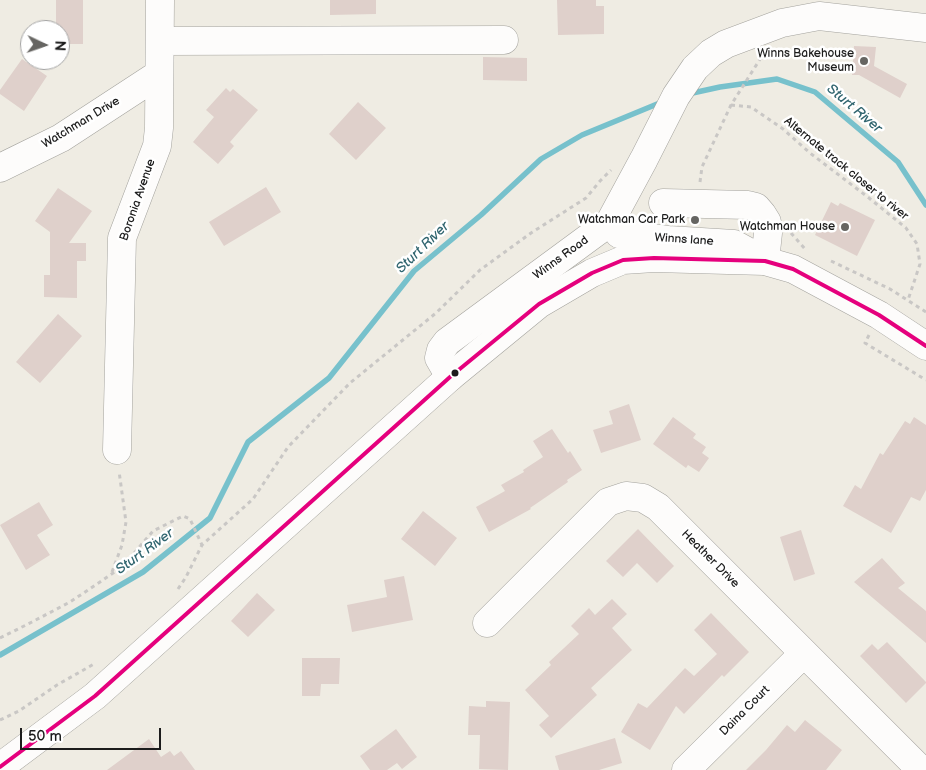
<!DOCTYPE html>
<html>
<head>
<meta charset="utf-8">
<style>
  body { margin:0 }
  #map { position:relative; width:926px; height:770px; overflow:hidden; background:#efece3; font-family:"Balsamiq Sans",sans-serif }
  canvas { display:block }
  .north { position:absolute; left:20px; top:20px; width:50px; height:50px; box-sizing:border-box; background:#fff; border:1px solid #a4a4a4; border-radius:50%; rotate:93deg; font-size:14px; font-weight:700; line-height:20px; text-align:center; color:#1c1c1c }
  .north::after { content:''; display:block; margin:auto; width:18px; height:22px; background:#666562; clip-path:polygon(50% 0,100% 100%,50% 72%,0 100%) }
  .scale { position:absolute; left:20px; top:728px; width:141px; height:22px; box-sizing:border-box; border:2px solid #1c1c1c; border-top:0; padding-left:6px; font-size:15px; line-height:18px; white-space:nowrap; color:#1c1c1c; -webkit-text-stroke:4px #fff; paint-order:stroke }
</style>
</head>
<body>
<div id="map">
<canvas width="926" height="770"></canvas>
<div class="north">N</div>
<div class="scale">50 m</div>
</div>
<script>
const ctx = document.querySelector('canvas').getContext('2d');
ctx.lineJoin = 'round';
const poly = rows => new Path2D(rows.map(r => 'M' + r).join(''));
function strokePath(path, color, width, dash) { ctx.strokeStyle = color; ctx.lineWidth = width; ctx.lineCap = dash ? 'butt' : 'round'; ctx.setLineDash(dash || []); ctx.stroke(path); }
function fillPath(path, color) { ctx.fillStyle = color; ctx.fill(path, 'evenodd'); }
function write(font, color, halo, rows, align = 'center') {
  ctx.font = font + ' "Balsamiq Sans",sans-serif'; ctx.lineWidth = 5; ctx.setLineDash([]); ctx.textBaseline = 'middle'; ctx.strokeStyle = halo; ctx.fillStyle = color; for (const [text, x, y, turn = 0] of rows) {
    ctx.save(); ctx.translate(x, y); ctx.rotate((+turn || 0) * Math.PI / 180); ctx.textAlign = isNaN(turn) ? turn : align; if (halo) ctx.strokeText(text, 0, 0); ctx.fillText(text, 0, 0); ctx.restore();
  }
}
strokePath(poly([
  [688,94,720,87,777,79,815,92,898,162,926,205],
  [0,655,143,572,210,518,248,442,329,378,414,271,481,215,541,159,582,135,662,102]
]), '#77c1cc', 5.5);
fillPath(poly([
  [56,0,83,0,83,44,60,44,60,30,56,30],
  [330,0,376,0,376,14,330,15],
  [557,0,596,0,596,6,604,6,604,34,558,35],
  [854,46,876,47,874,66,907,84,900,98,859,75,852,75],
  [483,57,527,58,527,81,483,80],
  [22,59,47,76,24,111,0,94,0,90],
  [226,88,230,92,233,89,258,110,230,142,234,146,218,164,193,142,214,117,206,110],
  [358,102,386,128,356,160,329,134],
  [266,187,281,212,224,246,209,222],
  [58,188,92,211,69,243,86,243,86,261,77,261,77,298,44,297,44,275,50,275,50,232,35,221],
  [831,202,838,206,840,203,875,220,857,256,815,235],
  [58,314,82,336,40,383,16,362],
  [629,404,641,440,601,453,593,430,613,424,609,411],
  [673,417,696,434,693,438,706,447,702,453,709,458,699,472,688,465,686,468,653,444],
  [914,417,926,425,926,490,920,501,911,497,891,533,843,506,855,485,861,489,880,453,883,455,905,421,910,424],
  [552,429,568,453,570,451,582,470,567,480,568,482,530,508,531,509,489,532,476,507,505,491,501,485,524,472,523,470,543,457,533,441],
  [39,502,53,525,37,535,50,555,26,570,0,525],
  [423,511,457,538,435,566,401,539],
  [638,529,674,566,657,583,637,563,623,577,606,561],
  [801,530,815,574,794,581,780,537],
  [882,558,905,583,898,588,926,611,926,643,854,582],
  [404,576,413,620,352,632,347,605,387,597,384,580],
  [257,593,275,610,248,637,231,621],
  [612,599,627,614,612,628,632,650,591,688,597,695,551,738,539,725,549,716,525,690,551,665,549,662,579,634,571,626,589,608,595,615],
  [711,613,749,652,724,677,722,675,684,714,676,706,650,750,621,732,638,703,647,708,685,668,694,676,717,654,694,630],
  [887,642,926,682,926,683,906,703,860,656,872,644,878,650],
  [302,658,340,658,339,684,321,684,320,696,302,696],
  [486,701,510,702,508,770,479,769,480,735,468,735,469,706,486,707],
  [805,720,842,750,826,770,746,770,766,750,787,725,795,732],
  [396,729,417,757,402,769,397,763,387,770,370,770,360,756],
  [615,738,622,763,599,770,559,770,555,756],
  [149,739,161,757,170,751,174,756,181,751,195,770,107,770]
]), '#dfd0cb');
const minor = poly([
  [160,41,504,40],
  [0,168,61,138,159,74],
  [615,213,619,234,668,240,734,244,765,261,768,233,767,222,762,214,756,207,748,205,663,203],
  [450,377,439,358,441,350,447,342,610,222,644,159,676,96,695,68,711,53,726,44,782,23,819,16,926,28],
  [117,450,122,238,157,146,159,128,160,0],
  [487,623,608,502,626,496,643,498,658,507,921,770],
  [686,770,804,653]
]);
const major = poly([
  [0,767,95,696,450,377,539,304,592,273,623,260,654,258,765,261,793,269,879,315,926,346]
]);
strokePath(minor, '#a3a29d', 29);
strokePath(major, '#a3a29d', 29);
strokePath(poly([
  [731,105,751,107,783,129,810,153,869,198,906,228,917,244,920,264,908,300],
  [700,182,702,167,731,105,762,56],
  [791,233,805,249],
  [831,261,890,289,926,312],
  [869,335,865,343,926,380],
  [112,572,122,545,126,522,119,471],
  [178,589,186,577,202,545,253,499,288,447,350,383,436,313,480,270,531,233,586,198,600,181,611,170],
  [0,638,32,622,70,602,100,582,123,566,153,531,183,516,190,519,202,545],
  [0,720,19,711,57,685,94,664]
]), '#c9c7c5', 3, [4, 4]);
strokePath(minor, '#fdfcfb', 28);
strokePath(major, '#fdfcfb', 28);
strokePath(poly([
  [0,767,95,696,450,377,539,304,592,273,623,260,654,258,765,261,793,269,879,315,926,346]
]), '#e5007d', 4);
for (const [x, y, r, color] of [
  [864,61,5,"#666562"],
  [695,220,5,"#666562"],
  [845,227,5,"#666562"],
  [455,373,4.5,"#1c1c1c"]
]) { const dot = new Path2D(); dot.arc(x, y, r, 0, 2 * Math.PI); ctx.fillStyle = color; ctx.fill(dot); strokePath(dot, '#fff', 2); }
write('12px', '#1c1c1c', '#fff', [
  ["Winns Bakehouse",854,54],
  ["Museum",854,68],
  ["Watchman Car Park",685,220],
  ["Watchman House",835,227]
], 'right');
write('12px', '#1c1c1c', '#fff', [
  ["Watchman Drive",81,123,-31],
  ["Alternate track closer to river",846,169,39],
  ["Boronia Avenue",138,200,-71],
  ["Winns lane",684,240,4],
  ["Winns Road",561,258,-36],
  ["Heather Drive",710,559,45],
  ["Daina Court",745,711,-45]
]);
write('italic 14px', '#30656f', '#fff', [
  ["Sturt River",854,109,40],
  ["Sturt River",423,248,-44],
  ["Sturt River",145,552,-36]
]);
</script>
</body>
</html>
